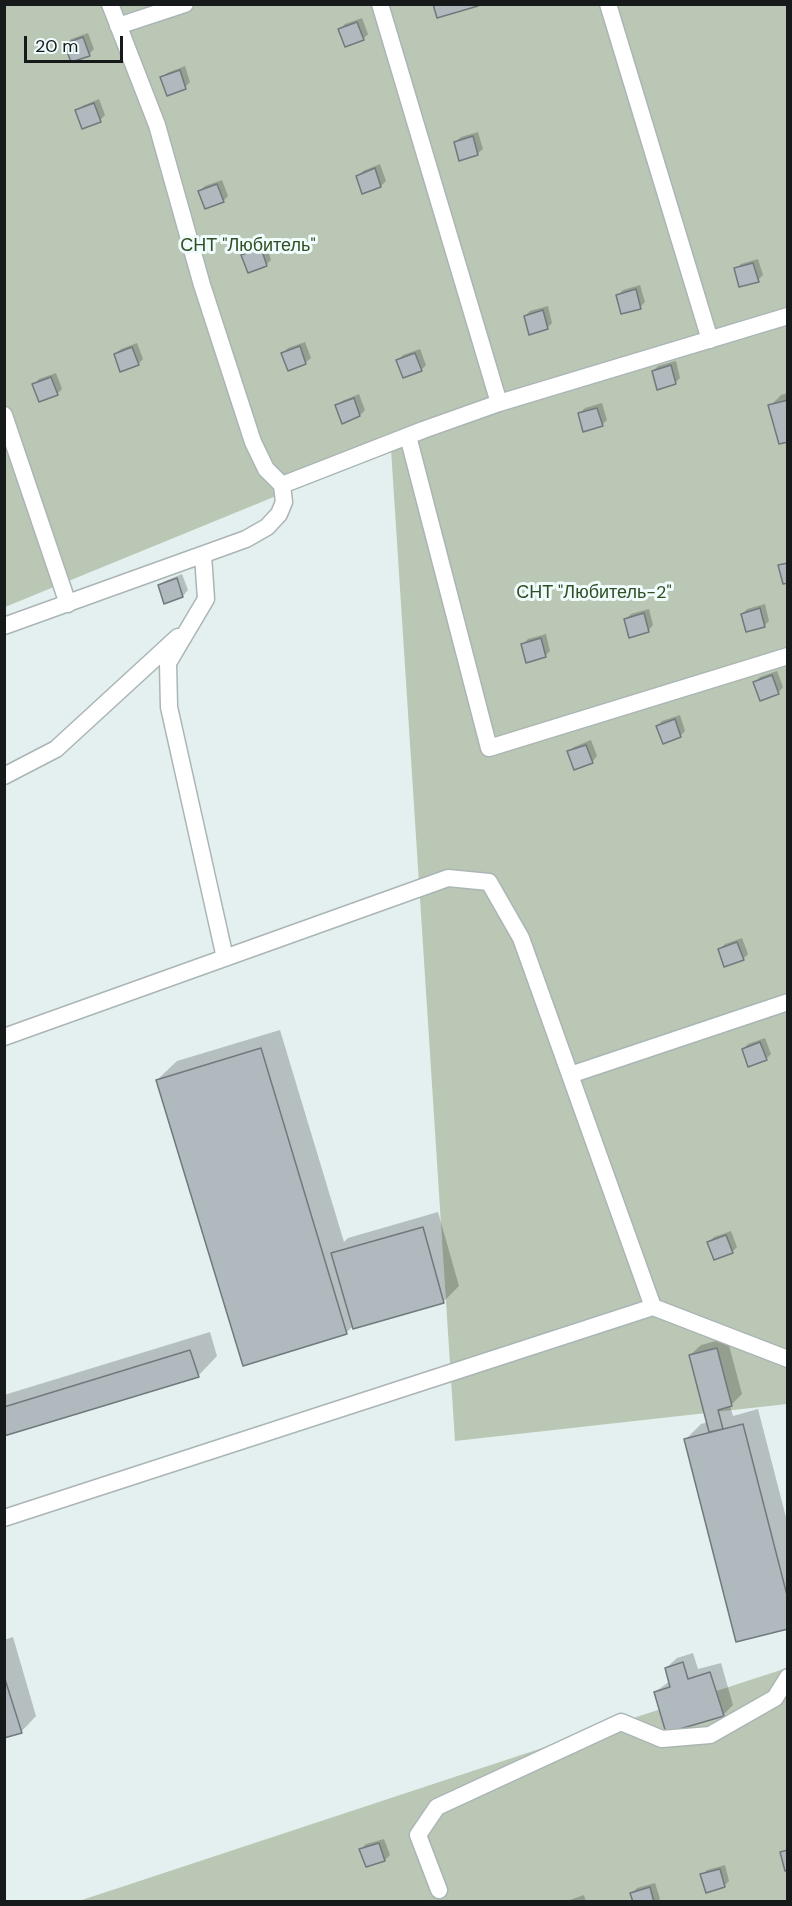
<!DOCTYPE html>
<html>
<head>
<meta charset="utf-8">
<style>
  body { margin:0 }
  #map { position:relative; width:792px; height:1906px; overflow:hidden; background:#e4efef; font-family:"DM Sans",sans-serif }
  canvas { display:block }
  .frame { position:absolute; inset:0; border:6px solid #161a1a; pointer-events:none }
  .scale { position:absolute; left:24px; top:36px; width:99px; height:27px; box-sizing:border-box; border:3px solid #161a1a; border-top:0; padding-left:8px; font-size:18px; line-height:21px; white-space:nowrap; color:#161a1a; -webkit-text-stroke:4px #f1fcfc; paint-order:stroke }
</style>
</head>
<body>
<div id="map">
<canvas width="792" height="1906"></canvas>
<div class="frame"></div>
<div class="scale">20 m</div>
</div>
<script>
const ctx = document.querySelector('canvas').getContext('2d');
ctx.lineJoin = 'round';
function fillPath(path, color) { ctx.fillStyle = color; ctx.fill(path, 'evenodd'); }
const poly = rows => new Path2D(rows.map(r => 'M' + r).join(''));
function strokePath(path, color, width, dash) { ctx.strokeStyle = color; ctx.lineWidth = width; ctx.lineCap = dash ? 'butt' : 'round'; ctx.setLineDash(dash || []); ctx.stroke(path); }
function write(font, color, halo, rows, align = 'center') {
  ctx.font = font + ' "DM Sans",sans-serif'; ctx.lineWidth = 6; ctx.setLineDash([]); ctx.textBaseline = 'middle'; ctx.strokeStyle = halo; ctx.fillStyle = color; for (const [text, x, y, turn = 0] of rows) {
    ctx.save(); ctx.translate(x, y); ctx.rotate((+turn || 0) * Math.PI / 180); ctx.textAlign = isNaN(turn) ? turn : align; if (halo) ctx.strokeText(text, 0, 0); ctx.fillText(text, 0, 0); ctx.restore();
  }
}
fillPath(poly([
  [5,5,787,5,787,1404,455,1441,391,449,5,607],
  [787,1668,787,1901,76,1902,621,1722]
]), '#b9c7b4');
fillPath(poly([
  [362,18,368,34,363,39,340,29,345,24],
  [88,33,94,49,89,54,66,44,71,39],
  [185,66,190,82,185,87,162,78,167,73],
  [99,99,105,115,100,120,77,111,82,106],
  [478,132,483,149,477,154,455,142,461,137],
  [380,164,386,181,381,186,363,192,358,176,363,171],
  [222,180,228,196,223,201,200,191,205,186],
  [266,244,271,260,266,265,243,255,248,250],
  [758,259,763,275,758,280,736,269,741,264],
  [640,285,645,302,640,307,618,295,623,290],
  [548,306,552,323,547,328,525,316,530,311],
  [305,342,311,358,305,363,283,353,288,348],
  [137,343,143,359,138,364,115,354,121,349],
  [420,349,426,365,421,370,398,360,403,355],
  [676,361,680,378,675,383,653,371,658,366],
  [56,373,62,389,57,394,34,384,39,379],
  [788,393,788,440,770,406,781,395],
  [359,394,365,410,360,415,337,406,342,401],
  [602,403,607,420,602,425,580,413,585,408],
  [182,574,188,590,183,596,165,602,160,586,165,581],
  [765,604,769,621,764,626,742,614,747,609],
  [649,609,653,625,648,631,626,619,631,614],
  [546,634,550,651,545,656,523,644,528,639],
  [777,671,783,687,778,693,755,682,760,677],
  [680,715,685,731,680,736,657,726,662,721],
  [591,740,597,756,592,762,569,752,574,747],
  [742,938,748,954,743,959,720,949,725,944],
  [280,1030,344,1242,348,1238,438,1212,459,1286,443,1302,353,1326,346,1333,157,1080,177,1061],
  [765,1038,771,1054,766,1059,743,1049,748,1044],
  [731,1231,737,1247,732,1252,709,1242,714,1237],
  [210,1332,217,1356,198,1376,4,1435,4,1395],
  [727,1338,742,1394,730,1406,733,1416,758,1409,788,1525,788,1628,686,1439,701,1424,708,1422,690,1355,701,1345],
  [13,1637,36,1716,21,1732,4,1737,4,1640],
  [693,1653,698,1669,721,1663,733,1705,723,1715,655,1692,670,1681,666,1668,677,1658],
  [384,1839,390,1855,385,1860,361,1849,366,1844],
  [725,1865,729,1881,724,1886,702,1875,707,1870],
  [655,1883,660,1899,657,1902,635,1902,632,1893,637,1888],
  [584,1895,586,1902,566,1902,567,1901]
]), '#0003');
const building = poly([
  [433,4,478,4,478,6,437,18,433,4],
  [357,22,364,40,345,47,338,29,357,22],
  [83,37,90,56,71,62,64,44,83,37],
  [180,70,186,89,167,96,160,77,180,70],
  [94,103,101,122,82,129,75,110,94,103],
  [473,136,478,155,459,161,454,142,473,136],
  [375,168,381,187,362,194,356,176,375,168],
  [217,184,224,202,205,209,198,191,217,184],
  [261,248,267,266,248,273,241,255,261,248],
  [753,263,759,282,739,287,734,268,753,263],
  [636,289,641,309,621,314,616,295,636,289],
  [543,310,548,329,529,335,524,316,543,310],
  [300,346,306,364,288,371,281,353,300,346],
  [132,347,139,365,120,372,114,354,132,347],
  [415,353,422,371,403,378,396,360,415,353],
  [671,365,676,384,657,390,652,371,671,365],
  [51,377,58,395,39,402,32,384,51,377],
  [354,398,360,416,342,424,335,405,354,398],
  [788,400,788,442,779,444,768,405,788,400],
  [597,408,603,426,583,432,578,413,597,408],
  [788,563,788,583,783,584,778,565,788,563],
  [177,578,183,597,164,604,158,585,177,578],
  [760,608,765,627,746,632,741,614,760,608],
  [644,613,649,632,629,638,624,619,644,613],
  [541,638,546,657,526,663,521,644,541,638],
  [772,675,779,694,760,701,753,682,772,675],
  [675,719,681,737,663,744,656,726,675,719],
  [586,745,593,763,574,770,567,751,586,745],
  [737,942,744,960,724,967,718,949,737,942],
  [760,1042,767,1060,748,1067,742,1049,760,1042],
  [261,1048,347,1334,243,1366,156,1080,261,1048],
  [423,1227,444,1303,353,1329,331,1253,423,1227],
  [726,1235,733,1253,714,1260,707,1242,726,1235],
  [717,1348,732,1406,718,1410,723,1429,709,1432,689,1355,717,1348],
  [190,1350,199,1377,4,1436,4,1407,190,1350],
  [743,1424,788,1599,788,1629,736,1642,684,1439,743,1424],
  [683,1662,688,1679,710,1672,724,1716,666,1733,654,1692,670,1687,665,1668,683,1662],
  [4,1676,22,1733,4,1738,4,1676],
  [379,1843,385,1861,366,1867,359,1849,379,1843],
  [788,1850,788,1870,785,1871,780,1852,788,1850],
  [720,1869,725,1887,706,1893,700,1874,720,1869],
  [650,1887,654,1902,633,1902,630,1893,650,1887]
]);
fillPath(building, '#b0b9be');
strokePath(building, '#70797d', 1.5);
const service = poly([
  [380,4,499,403],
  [608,4,710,340],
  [118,26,185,4],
  [4,415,68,604],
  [408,436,489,748,788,656],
  [282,485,423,430,499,403,788,316],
  [203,555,206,599,168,663,169,707,225,958],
  [4,626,246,539,267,527,279,514,284,502,282,485,266,469,253,442,202,285,157,125,110,4],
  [4,776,56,749,178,637],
  [4,1037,448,878,489,882,521,938,653,1307],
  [570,1075,788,1002],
  [4,1518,653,1307,788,1359],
  [439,1890,418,1835,437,1807,621,1722,662,1739,710,1735,775,1698,788,1677]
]);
strokePath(service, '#abb5b5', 19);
strokePath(service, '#fff', 16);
write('18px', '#304e23', '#f1fcfc', [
  ["СНТ \"Любитель\"",248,246],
  ["СНТ \"Любитель-2\"",594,593]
]);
</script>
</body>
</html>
